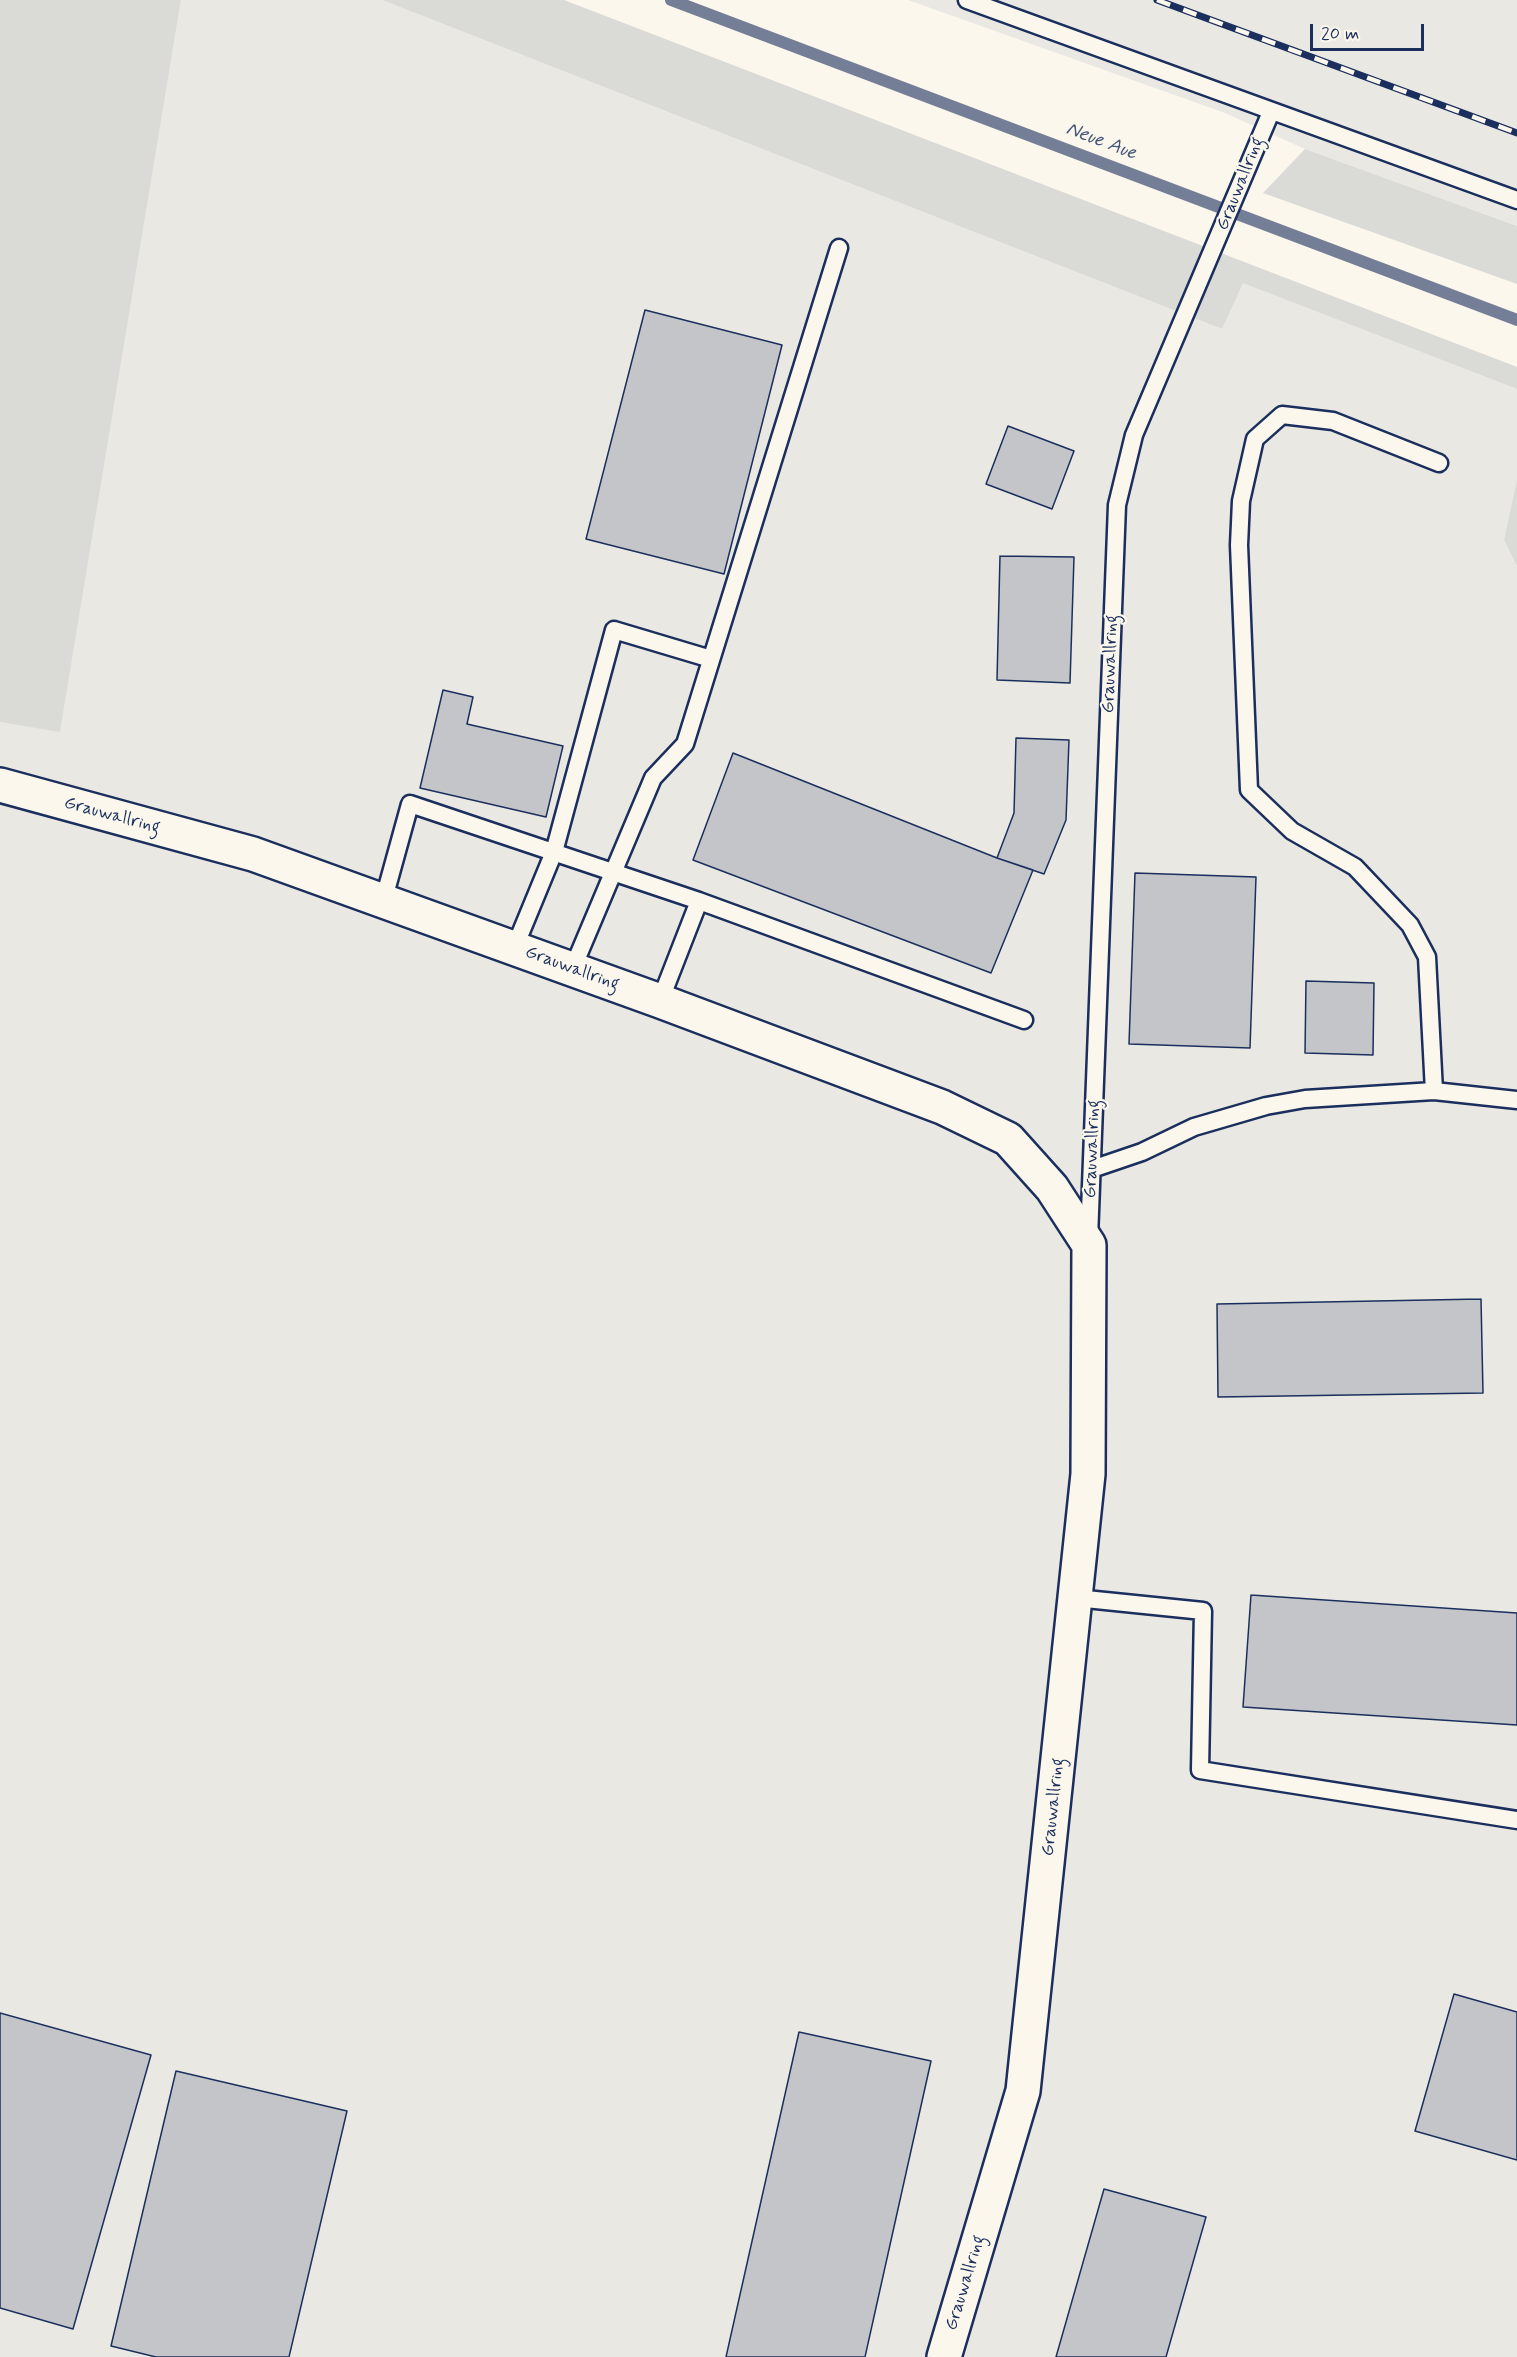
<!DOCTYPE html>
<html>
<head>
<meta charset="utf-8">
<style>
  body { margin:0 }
  #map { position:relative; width:1517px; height:2357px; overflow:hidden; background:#fbf7ec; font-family:Mynerve,sans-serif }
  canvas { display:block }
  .scale { position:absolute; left:1310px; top:24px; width:114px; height:27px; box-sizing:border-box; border:3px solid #1b2f5e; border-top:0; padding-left:8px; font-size:18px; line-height:21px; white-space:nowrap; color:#1b2f5e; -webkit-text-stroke:4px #fbf7ec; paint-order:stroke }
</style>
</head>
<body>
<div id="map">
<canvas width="1517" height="2357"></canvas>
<div class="scale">20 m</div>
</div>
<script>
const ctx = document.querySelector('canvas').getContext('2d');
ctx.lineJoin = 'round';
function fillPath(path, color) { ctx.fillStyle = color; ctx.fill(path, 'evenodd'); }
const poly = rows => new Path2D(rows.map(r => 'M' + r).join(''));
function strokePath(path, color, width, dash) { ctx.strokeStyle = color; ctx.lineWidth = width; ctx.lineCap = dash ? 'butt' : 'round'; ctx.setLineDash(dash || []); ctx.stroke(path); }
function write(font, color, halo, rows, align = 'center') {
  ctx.font = font + ' Mynerve,sans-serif'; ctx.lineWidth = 4.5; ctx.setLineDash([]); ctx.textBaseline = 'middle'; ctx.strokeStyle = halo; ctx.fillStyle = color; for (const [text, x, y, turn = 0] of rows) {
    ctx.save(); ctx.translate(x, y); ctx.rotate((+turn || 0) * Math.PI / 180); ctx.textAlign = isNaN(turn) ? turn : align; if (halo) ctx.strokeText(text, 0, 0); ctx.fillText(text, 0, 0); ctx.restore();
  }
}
fillPath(poly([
  [181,0,382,0,1222,329,1242,282,1517,389,1517,479,1504,540,1517,566,1517,2357,0,2357,0,722,60,731],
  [908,0,1517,0,1517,226,1305,149,1225,113]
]), '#eae8e2');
fillPath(poly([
  [0,0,181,0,60,732,0,722],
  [382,0,564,0,1517,367,1517,389,1243,283,1222,329],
  [1305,149,1517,226,1517,284,1263,193],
  [1517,479,1517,566,1504,540]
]), '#dadad7');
strokePath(poly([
  [671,0,1517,320]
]), '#747e96', 12);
const building = poly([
  [645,310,782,345,724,574,586,539,645,310],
  [1008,426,1074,451,1052,509,986,484,1008,426],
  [1000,556,1074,557,1070,683,997,680,1000,556],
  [443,690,473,697,467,724,563,746,546,817,420,788,443,690],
  [1016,738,1069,740,1066,820,1044,874,997,858,1014,813,1016,738],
  [733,753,997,858,1033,870,991,973,693,860,733,753],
  [1135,873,1256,877,1250,1048,1129,1044,1135,873],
  [1306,981,1374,983,1373,1055,1305,1053,1306,981],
  [1481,1299,1483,1393,1218,1397,1217,1304,1481,1299],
  [1251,1595,1517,1613,1517,1725,1243,1707,1251,1595],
  [1454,1994,1517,2012,1517,2160,1415,2131,1454,1994],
  [0,2013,151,2055,73,2329,0,2308,0,2013],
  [799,2032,931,2061,865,2357,726,2357,799,2032],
  [176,2071,347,2111,289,2357,156,2357,111,2346,176,2071],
  [1104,2189,1206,2217,1166,2357,1056,2357,1104,2189]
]);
fillPath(building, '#c3c5c9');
strokePath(building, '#1b2f5e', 1.5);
const service = poly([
  [967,0,1517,200],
  [383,902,410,804,699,901,1024,1020],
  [514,949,554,852,614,630,711,659],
  [572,970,653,778,685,744,839,248],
  [660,1001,699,901],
  [1434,1091,1427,957,1410,925,1355,867,1292,831,1249,790,1239,545,1241,501,1255,439,1282,415,1333,421,1439,463],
  [1092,1169,1142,1152,1194,1127,1266,1106,1305,1099,1434,1091,1517,1100],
  [1089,1238,1117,505,1134,435,1271,112],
  [1076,1598,1203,1611,1200,1770,1517,1820]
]);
const minor = poly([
  [0,785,253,854,660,1001,942,1107,1008,1139,1052,1188,1089,1245,1088,1474,1023,2091,944,2357]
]);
strokePath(service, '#1b2f5e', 21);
strokePath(minor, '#1b2f5e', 38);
strokePath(service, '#fbf7ec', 16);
strokePath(minor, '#fbf7ec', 33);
const rail = poly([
  [1157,0,1517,133]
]);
strokePath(rail, '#1b2f5e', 7);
strokePath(rail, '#fbf7ec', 4.5, [14]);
write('18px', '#1b2f5e', '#fbf7ec', [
  ["Grauwallring",1241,184,-68],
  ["Grauwallring",1111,664,-88],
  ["Grauwallring",112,816,15],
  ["Grauwallring",572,969,20],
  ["Grauwallring",1093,1149,-88],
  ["Grauwallring",1054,1807,-84],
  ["Grauwallring",966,2283,-73]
]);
write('italic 20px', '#47577a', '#fbf7ec', [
  ["Neue Aue",1101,142,21]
]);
</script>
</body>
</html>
